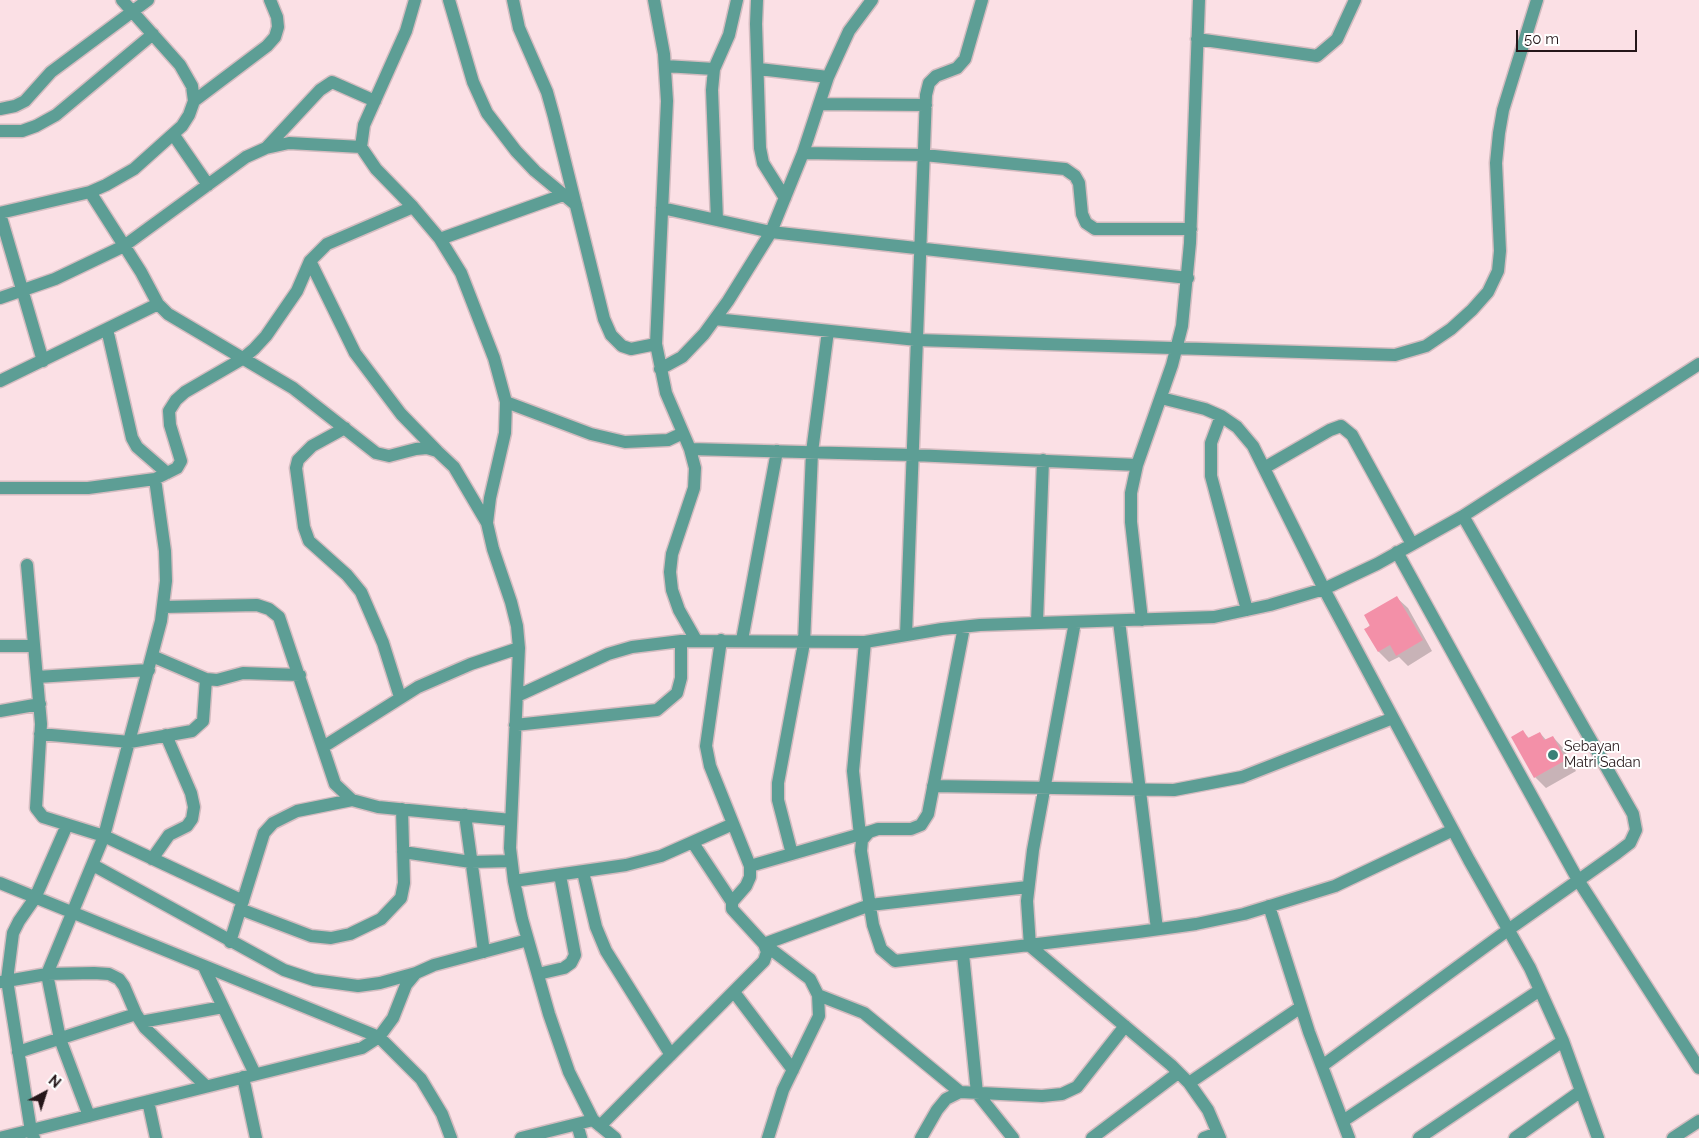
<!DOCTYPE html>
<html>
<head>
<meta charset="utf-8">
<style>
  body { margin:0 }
  #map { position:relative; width:1699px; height:1138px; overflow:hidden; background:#fbe0e5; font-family:Raleway,sans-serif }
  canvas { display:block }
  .north { position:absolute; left:20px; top:1068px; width:50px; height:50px; -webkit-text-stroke:4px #fff; paint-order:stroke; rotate:40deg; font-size:14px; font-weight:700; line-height:20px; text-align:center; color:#251619 }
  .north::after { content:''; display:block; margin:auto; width:18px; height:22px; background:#251619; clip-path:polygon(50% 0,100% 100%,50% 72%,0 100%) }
  .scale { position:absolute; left:1516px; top:30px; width:121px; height:22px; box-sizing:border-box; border:2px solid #251619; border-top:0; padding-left:6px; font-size:15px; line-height:18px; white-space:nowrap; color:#251619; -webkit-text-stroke:4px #fff; paint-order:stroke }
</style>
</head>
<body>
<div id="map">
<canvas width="1699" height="1138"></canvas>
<div class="north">N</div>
<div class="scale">50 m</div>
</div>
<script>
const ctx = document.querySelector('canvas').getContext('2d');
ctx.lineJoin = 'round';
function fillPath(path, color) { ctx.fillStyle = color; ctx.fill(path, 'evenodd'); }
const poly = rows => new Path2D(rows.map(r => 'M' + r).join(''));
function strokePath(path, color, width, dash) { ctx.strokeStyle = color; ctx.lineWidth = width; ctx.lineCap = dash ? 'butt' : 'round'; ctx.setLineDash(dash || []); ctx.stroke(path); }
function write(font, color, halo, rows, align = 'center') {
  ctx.font = font + ' Raleway,sans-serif'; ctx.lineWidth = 4; ctx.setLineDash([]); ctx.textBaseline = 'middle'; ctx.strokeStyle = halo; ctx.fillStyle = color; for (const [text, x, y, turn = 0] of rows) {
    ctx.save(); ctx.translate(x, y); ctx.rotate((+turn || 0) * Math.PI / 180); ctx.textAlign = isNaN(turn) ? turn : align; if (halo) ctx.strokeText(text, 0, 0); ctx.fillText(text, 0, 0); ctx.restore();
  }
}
fillPath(poly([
  [1397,598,1408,608,1432,651,1408,666,1399,657,1389,662,1379,652,1366,629],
  [1523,732,1530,739,1540,733,1547,741,1553,737,1563,748,1576,771,1546,788,1535,777]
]), '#0003');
fillPath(poly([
  [1397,596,1423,640,1396,656,1390,645,1378,652,1364,629,1370,626,1364,615],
  [1523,730,1528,738,1540,732,1544,740,1553,736,1566,760,1534,778,1511,737]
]), '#f390a8');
const minor = poly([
  [415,0,406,31,364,125,361,147,376,169,413,207,440,239,461,273,494,358,506,402,505,433,490,498,487,523,493,549,511,602,517,626,519,648,510,848,514,881,522,919,549,1014,569,1072,593,1120,615,1138],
  [449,0,473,82,487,113,516,151,535,171,576,205],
  [513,0,519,28,547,92,554,117,604,319,611,335,622,346,631,349,656,344],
  [654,0,664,54,667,101,656,344,666,393,690,449,695,468,694,488,672,554,670,572,672,590,679,610,696,640],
  [757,0,756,24,760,148,763,163,785,198],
  [1197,39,1317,56,1337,39,1355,0],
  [665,66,714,69],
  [759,69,828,77],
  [194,101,267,46,275,37,278,27,277,17,270,0],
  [819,104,926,105],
  [0,109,15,106,25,101,51,72,148,0],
  [0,131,22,131,36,126,56,115,153,34],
  [173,134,208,185],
  [266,148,320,90,332,82,375,101],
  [803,153,924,155,1065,169,1075,176,1079,183,1082,214,1086,223,1095,229,1191,229],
  [90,192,141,272,158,304,168,314,293,388,376,453,389,456,416,449,427,448,437,451,454,467,487,523],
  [662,208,771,232,1188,278],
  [0,213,90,192,106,185,134,169,182,126,189,115,194,101,192,86,180,65,122,0],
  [0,214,43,361],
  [717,220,712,90,714,69,729,35,737,0],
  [440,239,563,195],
  [310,261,355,353,401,414,437,451],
  [0,298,55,279,124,246,246,157,266,148,289,143,361,147],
  [715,319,917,340,1395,355,1426,346,1451,329,1472,310,1488,292,1498,271,1500,251,1496,163,1499,133,1503,110,1537,0],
  [107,329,132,438,137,447,167,473],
  [660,369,682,357,704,334,728,301,771,232,803,153,828,77,849,31,872,0],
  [0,381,158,304],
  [1161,398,1205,409,1221,416,1237,427,1253,446,1324,589,1469,860,1530,968,1563,1041,1598,1138],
  [506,402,591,434,625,442,668,440,683,433],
  [1221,416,1211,443,1211,476,1247,610],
  [345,428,312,446,298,460,296,468,304,527,309,541,347,575,361,592,383,643,400,697],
  [690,449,913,455,1137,465],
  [1264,468,1330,430,1341,426,1352,435,1412,544],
  [0,488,88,488,155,479,177,468,181,461,170,425,169,411,176,400,185,392,242,359,254,349,266,336,297,291,310,261,327,244,413,207],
  [1397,552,1578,880,1699,1068],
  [27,565,41,724,36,808,43,817,104,836,243,901],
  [163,607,257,605,269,609,279,617,335,784,352,800,378,807,511,820],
  [1142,620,1131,522,1131,493,1137,465,1172,365,1182,326,1190,243,1199,0],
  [1119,621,1157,929],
  [1037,622,1043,460],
  [1075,622,1033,850,1027,901,1030,946,1171,1065,1189,1083,1208,1110,1220,1138],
  [964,627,928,814,921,825,911,829,878,829,869,832,862,840,861,851,873,925,881,949,895,961,1138,932,1196,924,1244,914,1335,886,1453,830],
  [906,635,926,95,929,83,936,76,957,68,965,59,982,0],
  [742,640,777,451],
  [0,646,33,646],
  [152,656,206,679,217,680,243,673,300,675],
  [37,677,149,670],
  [517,696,608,654,632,647,681,641,865,642,942,629,980,625,1214,617,1270,605,1324,589,1377,564,1463,516,1699,364],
  [0,711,40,704],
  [515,725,657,710,677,693,681,678,681,641],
  [40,734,130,742,192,731,203,721,206,679],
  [323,747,418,687,471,664,519,648],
  [933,786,1174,790,1242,777,1393,718],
  [465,815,484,952],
  [860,835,853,771,865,642],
  [693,843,732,902],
  [403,852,471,862,511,861],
  [792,854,778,800,778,783,804,643,812,452,828,331],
  [152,859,169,835,187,826,192,819,194,807,191,793,166,735],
  [93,865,284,970,314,980,358,986,380,983,416,973],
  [750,866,868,832],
  [583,872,596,927,606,951,671,1055],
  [514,881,626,865,661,856,733,824],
  [0,883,379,1037,421,1079,442,1114,451,1138],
  [1269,906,1309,1032,1349,1138],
  [240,909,311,936,331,938,350,934,381,919,401,898,404,883,402,809],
  [230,942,264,833,273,823,297,811,352,800],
  [764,944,870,905,1028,887],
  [764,944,810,979,818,995,819,1016,783,1090,768,1138],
  [963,954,977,1093,1013,1138],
  [204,967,255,1074],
  [538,974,564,968,571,963,575,955,560,875],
  [1,982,47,974,94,973,109,974,119,979,124,986,136,1014,145,1028,206,1086],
  [734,992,793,1070],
  [818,995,864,1013,960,1092],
  [141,1022,223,1007],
  [18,1052,136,1014],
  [1322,1066,1508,930,1617,853,1630,843,1636,830,1633,814,1463,516],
  [243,1077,256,1138],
  [1189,1083,1301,1007],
  [148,1101,156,1138],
  [89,1116,60,1039,47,974,104,836,161,621,166,581,165,551,155,479],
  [1343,1121,1540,990],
  [577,1124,581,1138],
  [600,1126,764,961,767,952,764,944,732,909,732,902,746,886,750,877,750,866,710,766,706,746,721,640],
  [0,1138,362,1048,379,1037,393,1018,406,985,416,973,434,965,528,940],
  [34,1138,31,1131,7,980,13,933,19,921,35,898,67,825],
  [521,1138,593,1120],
  [921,1138,937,1110,946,1099,960,1092,1042,1096,1062,1094,1077,1087,1125,1026],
  [1092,1138,1178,1073],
  [1204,1138,1218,1133],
  [1419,1138,1563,1041],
  [1515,1138,1581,1091],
  [1673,1138,1699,1121]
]);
strokePath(minor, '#d4bcc0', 15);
strokePath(minor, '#5d9e95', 12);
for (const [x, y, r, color] of [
  [1553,755,6,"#3a8078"]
]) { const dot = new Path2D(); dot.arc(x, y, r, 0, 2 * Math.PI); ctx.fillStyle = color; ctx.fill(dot); strokePath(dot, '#fff', 2); }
write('14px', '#251619', '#fff', [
  ["Sebayan",1564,747],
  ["Matri Sadan",1564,763]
], 'left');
</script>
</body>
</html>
